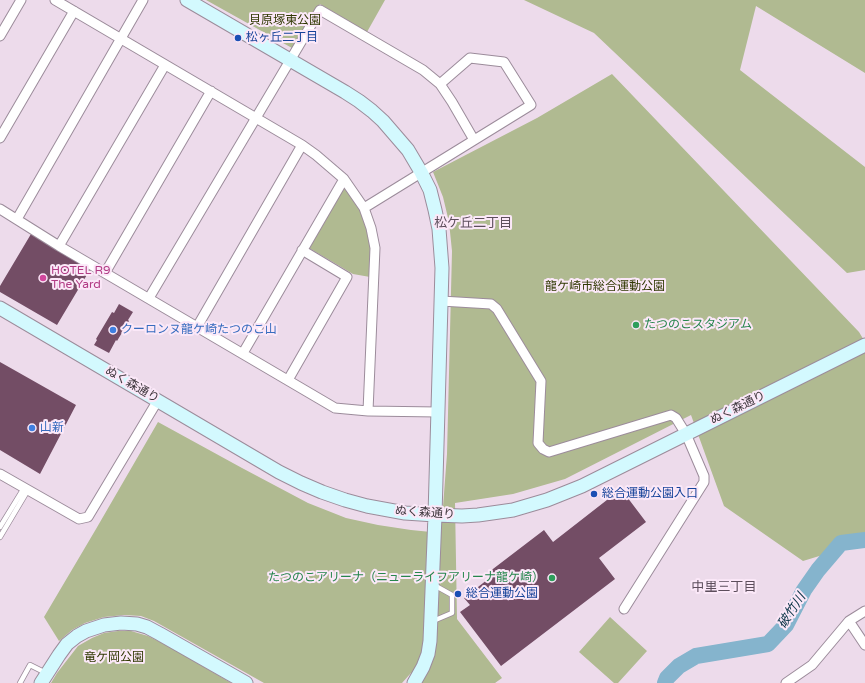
<!DOCTYPE html>
<html>
<head>
<meta charset="utf-8">
<style>
  body { margin:0 }
  canvas { display:block; background:#eddbeb }
</style>
</head>
<body>
<canvas width="865" height="683"></canvas>
<script>
const ctx = document.querySelector('canvas').getContext('2d');
ctx.lineJoin = 'round';
function fillPath(path, color) { ctx.fillStyle = color; ctx.fill(path, 'evenodd'); }
const poly = rows => new Path2D(rows.map(r => 'M' + r).join(''));
function strokePath(path, color, width, dash) { ctx.strokeStyle = color; ctx.lineWidth = width; ctx.lineCap = dash ? 'butt' : 'round'; ctx.setLineDash(dash || []); ctx.stroke(path); }
function write(font, color, halo, rows, align = 'center') {
  ctx.font = font + ' "Varela Round","Noto Sans JP",sans-serif'; ctx.lineWidth = 4; ctx.setLineDash([]); ctx.textBaseline = 'middle'; ctx.strokeStyle = halo; ctx.fillStyle = color; for (const [text, x, y, turn = 0] of rows) {
    ctx.save(); ctx.translate(x, y); ctx.rotate((+turn || 0) * Math.PI / 180); ctx.textAlign = isNaN(turn) ? turn : align; if (halo) ctx.strokeText(text, 0, 0); ctx.fillText(text, 0, 0); ctx.restore();
  }
}
fillPath(poly([
  [206,0,385,0,367,32,320,4,292,48],
  [524,0,865,0,865,73,756,6,740,70,865,167,865,270,847,273,594,33],
  [612,74,859,332,865,342,865,542,803,561,724,506,691,415,565,479,513,494,455,503,457,619,502,678,495,683,422,683,411,673,402,683,264,683,154,621,141,616,124,615,104,617,85,623,72,630,59,641,44,617,96,529,158,422,242,468,308,503,346,518,378,525,411,530,441,533,447,454,452,251,449,222,443,197,433,172,537,118],
  [344,186,359,208,366,227,371,251,370,277,353,274,309,248],
  [610,617,647,651,618,683,614,683,579,652],
  [118,631,131,631,148,636,170,647,231,683,51,683,57,673,78,646,92,638,104,633]
]), '#b0ba91');
strokePath(poly([
  [665,683,667,678,679,666,696,656,768,644,786,625,804,590,818,570,841,543,865,540]
]), '#85b4cd', 16);
fillPath(poly([
  [31,234,91,268,57,325,0,292,0,286],
  [119,304,133,312,128,320,129,321,117,341,116,340,109,353,94,345,97,340,96,339,112,312,114,313],
  [0,362,76,405,40,474,0,450],
  [621,489,646,522,599,558,615,579,501,666,460,612,470,605,464,598,492,576,489,572,544,530,553,542]
]), '#734d65');
const lane = poly([
  [0,527,24,488],
  [0,537,28,490],
  [433,621,452,613,452,595,434,585],
  [20,683,30,665,46,673]
]);
const street = poly([
  [55,0,302,145,316,155,344,179,364,208,371,228,375,248,368,411],
  [0,36,21,0],
  [440,84,452,102,474,140],
  [0,138,74,11],
  [0,209,59,246,335,408,368,411,438,412],
  [17,219,143,0],
  [59,246,165,65],
  [105,273,211,91],
  [149,298,320,10,423,70,440,84,470,58,504,62,531,105,364,208],
  [441,301,491,304,497,309,541,381,538,443,543,449,549,452,671,415,676,418,686,434,704,476,704,482,624,609],
  [197,327,302,145],
  [243,353,344,179],
  [288,380,347,277,302,250],
  [0,474,79,519,88,517,158,400],
  [849,621,865,645],
  [786,683,812,665,849,621,865,611]
]);
const secondary = poly([
  [187,0,345,92,359,101,372,111,383,121,408,150,421,172,430,190,435,210,439,229,442,268,435,515,430,641,428,654,423,667,414,683],
  [0,308,279,472,301,483,322,492,345,500,367,506,405,513,435,515,462,516,478,515,513,510,547,500,582,486,865,345],
  [41,683,59,655,67,644,77,636,86,631,104,625,121,623,137,624,147,627,160,634,246,683]
]);
strokePath(lane, '#9c8c9b', 6);
strokePath(street, '#9c8c9b', 11);
strokePath(secondary, '#9c8c9b', 15);
strokePath(lane, '#fff', 4.5);
strokePath(street, '#fff', 9);
strokePath(secondary, '#d3f9fe', 13);
for (const [x, y, r, color] of [
  [238,38,4,"#1a4fb4"],
  [43,278,4,"#d1479c"],
  [636,325,4,"#2e9e5b"],
  [113,330,4,"#3f7fe0"],
  [32,428,4,"#3f7fe0"],
  [594,494,4,"#1a4fb4"],
  [552,578,4,"#2e9e5b"],
  [458,594,4,"#1a4fb4"]
]) { const dot = new Path2D(); dot.arc(x, y, r, 0, 2 * Math.PI); ctx.fillStyle = color; ctx.fill(dot); strokePath(dot, '#fbe8f8', 1.5); }
write('12px', '#313903', '#fbe8f8', [
  ["貝原塚東公園",285,21],
  ["龍ケ崎市総合運動公園",605,287],
  ["竜ケ岡公園",114,658]
]);
write('12px', '#164399', '#fbe8f8', [
  ["松ヶ丘二丁目",246,38],
  ["総合運動公園入口",602,494],
  ["総合運動公園",466,594]
], 'left');
write('12px', '#b23c85', '#fbe8f8', [
  ["HOTEL R9",51,271],
  ["The Yard",51,285]
], 'left');
write('12px', '#27864d', '#fbe8f8', [
  ["たつのこスタジアム",644,325],
  ["たつのこアリーナ（ニューライフアリーナ龍ケ崎）",544,578,"right"]
], 'left');
write('12px', '#366cbe', '#fbe8f8', [
  ["クーロンヌ龍ケ崎たつのこ山",121,330],
  ["山新",40,428]
], 'left');
write('12px', '#3e373d', '#fbe8f8', [
  ["ぬく森通り",132,385,30],
  ["ぬく森通り",738,408,-26],
  ["ぬく森通り",425,513,4]
]);
write('13px', '#5d4e5c', '#fbe8f8', [
  ["松ケ丘二丁目",473,224],
  ["中里三丁目",724,588]
]);
write('italic 13px', '#0b3547', '#fbe8f8', [
  ["破竹川",792,611,-57]
]);
</script>
</body>
</html>
